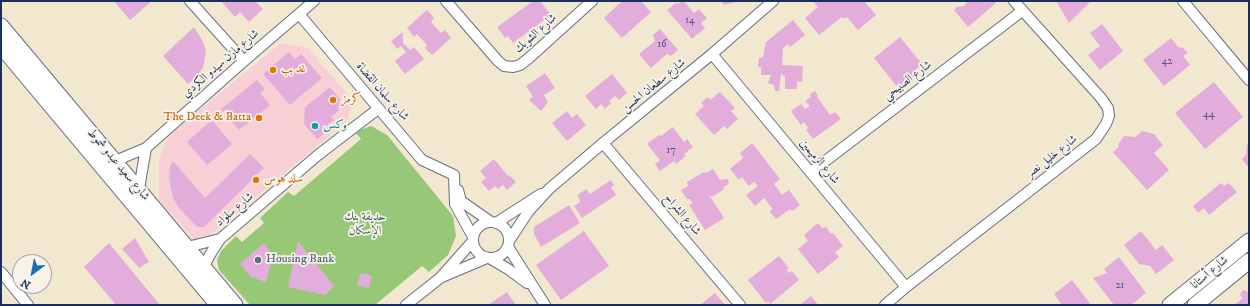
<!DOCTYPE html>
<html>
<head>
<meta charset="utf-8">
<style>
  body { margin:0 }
  #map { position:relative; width:1250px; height:306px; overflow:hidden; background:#f2e7cf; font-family:"IM FELL DW Pica",serif }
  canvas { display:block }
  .frame { position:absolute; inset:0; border:2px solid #1b2f5e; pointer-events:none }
  .north { position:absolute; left:12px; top:254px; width:40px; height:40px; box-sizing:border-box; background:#f7f3e8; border:1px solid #9fa5b1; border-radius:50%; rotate:212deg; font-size:11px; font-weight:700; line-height:16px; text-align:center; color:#1b2f5e }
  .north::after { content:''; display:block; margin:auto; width:14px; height:18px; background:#1f6fb2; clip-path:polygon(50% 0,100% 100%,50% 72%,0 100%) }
</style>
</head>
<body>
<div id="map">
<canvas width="1250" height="306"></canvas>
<div class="frame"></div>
<div class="north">N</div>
</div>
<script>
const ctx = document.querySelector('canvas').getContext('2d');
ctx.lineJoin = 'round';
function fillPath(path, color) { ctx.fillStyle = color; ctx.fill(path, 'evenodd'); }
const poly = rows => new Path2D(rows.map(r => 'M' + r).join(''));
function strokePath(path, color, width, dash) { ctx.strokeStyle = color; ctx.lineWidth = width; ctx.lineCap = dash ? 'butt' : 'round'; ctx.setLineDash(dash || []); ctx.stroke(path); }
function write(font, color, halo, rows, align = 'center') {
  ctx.font = font + ' "IM FELL DW Pica",Amiri,serif'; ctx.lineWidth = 3.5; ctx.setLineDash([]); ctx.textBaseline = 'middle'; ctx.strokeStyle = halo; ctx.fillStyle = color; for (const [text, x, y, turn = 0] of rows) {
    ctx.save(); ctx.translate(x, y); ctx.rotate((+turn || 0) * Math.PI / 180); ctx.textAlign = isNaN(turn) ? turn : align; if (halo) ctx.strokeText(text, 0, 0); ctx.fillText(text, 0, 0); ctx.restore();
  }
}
fillPath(poly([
  [281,43,308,48,347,94,351,108,346,122,210,235,194,239,159,200,159,159,169,135]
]), '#f7cfd4');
fillPath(poly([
  [371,126,387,135,453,216,456,236,448,255,429,272,422,266,375,305,250,305,219,270,217,260,221,251,236,236,242,242,264,223,260,218,288,192,294,196,361,139,355,132]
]), '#96c877');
fillPath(poly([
  [114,1,152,1,130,20],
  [221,1,255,1,263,9,249,22,240,12,235,17],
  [533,1,540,1,551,15,513,43,508,36,505,38,497,27],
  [622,1,641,1,651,12,622,38,604,18],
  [682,1,684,1,694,13,699,9,707,18,701,23,705,28,692,39,667,10,676,3,678,4],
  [721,1,736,1,732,3,724,5],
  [817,1,864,1,876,15,858,30,847,17,844,19,842,17,819,35,805,18,818,7,814,3],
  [967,1,995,1,996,3,968,27,954,10,957,7,964,6],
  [1056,1,1091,1,1069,23],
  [427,10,434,18,431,22,441,33,445,30,451,38,432,55,425,48,427,45,417,34,414,37,407,28],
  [793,20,805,35,790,47,788,44,783,48,782,65,803,66,802,82,797,81,797,89,785,89,785,77,781,74,779,91,775,91,774,85,768,83,771,75,761,75,761,67,758,67,759,58,763,57,766,42],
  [1102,24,1123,51,1100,70,1088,55,1100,46,1090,33],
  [194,27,202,40,206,50,205,58,203,68,197,76,188,84,163,56],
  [660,29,678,50,671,56,667,54,651,68,639,54,655,41,653,35],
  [403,32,403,43,410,50,414,47,424,59,405,74,395,61,406,52,401,46,397,49,391,41],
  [900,37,922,64,912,73,915,76,899,89,874,58],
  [1171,38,1178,47,1183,48,1188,53,1183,56,1190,65,1164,86,1143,60],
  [289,52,295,59,301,54,322,78,290,105,263,74],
  [545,73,555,88,544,95,548,102,541,111,529,100,533,97,526,86],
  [612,74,627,93,619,100,615,96,609,101,611,103,605,109,601,104,596,109,585,96],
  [257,80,265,89,260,93,270,105,239,130,221,109],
  [1214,82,1243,117,1205,149,1175,113],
  [330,87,343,103,337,108,339,110,331,117,334,120,323,129,326,132,317,139,304,124,305,107],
  [815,91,818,96,817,97,830,115,835,112,841,119,813,139,806,130,808,128,804,122,801,125,791,111,801,104,805,109,810,106,805,101,811,97,810,94],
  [720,92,735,108,731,111,738,119,727,129,724,126,714,135,695,114,704,106,701,103,708,97,710,100],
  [567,111,572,118,577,114,586,125,567,141,552,123],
  [212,120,232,144,207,165,187,142],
  [673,127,684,142,687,139,693,147,684,154,686,156,676,164,674,161,660,171,655,164,660,160,647,144,659,135,661,136],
  [1142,131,1154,134,1163,145,1154,153,1169,170,1147,190,1113,152,1118,148,1119,143,1124,136,1136,137],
  [752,143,780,179,774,184,782,195,789,190,800,205,792,211,790,209,776,219,770,212,772,208,764,198,755,206,746,195,758,186,754,182,749,186,742,177,739,180,730,169,743,158,740,153],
  [1249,143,1249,168,1242,159,1246,155,1247,145],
  [250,154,264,168,204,227,197,227,179,208,173,198,169,178,170,166,173,161,205,198],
  [494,159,508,176,509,175,516,182,507,190,503,185,498,189,495,186,489,191,481,182,486,178,480,171],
  [713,169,720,180,728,179,729,184,723,187,724,189,712,197,709,195,724,218,705,230,689,205,693,203,690,199,687,199,681,190,688,186,687,182,704,172,706,173],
  [611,180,614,185,611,187,616,195,582,218,574,206,580,202,578,195,586,189,590,194],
  [1221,183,1224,186,1229,183,1237,192,1209,215,1204,208,1198,213,1193,206],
  [569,205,580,223,541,247,534,234,534,227],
  [818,223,822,228,826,227,831,234,833,233,843,246,835,252,839,257,818,274,798,249,808,241,804,235],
  [584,231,609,266,561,300,536,265],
  [1141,231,1156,250,1162,245,1174,260,1156,274,1150,266,1139,264,1124,245],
  [135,238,149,262,139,268,122,249],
  [298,241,334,286,325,295,288,287],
  [109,243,160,305,116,305,84,267],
  [264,243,273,256,266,282,251,277,240,264],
  [779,256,789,268,787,270,789,273,792,271,799,280,770,304,768,301,766,303,748,280],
  [1119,257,1146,293,1131,305,1114,305,1093,278,1107,273,1104,269],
  [361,273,372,276,369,288,357,285],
  [1072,280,1091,305,1062,305,1054,294],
  [1244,290,1248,292,1249,294,1249,305,1234,305,1243,298,1240,295,1242,291],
  [507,292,516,305,488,305],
  [715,293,725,305,700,305],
  [811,296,818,305,800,305]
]), '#e3addb');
const street = poly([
  [190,1,244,61],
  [446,1,498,61,504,66,513,67,520,65,529,58,592,1],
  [1183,1,1249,80],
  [299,14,422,160,454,175],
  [712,54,906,287],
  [603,143,740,305],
  [115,161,146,148,244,61,314,1],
  [811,172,1022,11],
  [454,175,455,204,473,237],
  [139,189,146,148],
  [458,190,461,201,491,222],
  '473 240a18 18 0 1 1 36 0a18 18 0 1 1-36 0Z',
  [496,223,541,194],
  [509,241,528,212,549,189,603,143,712,54,773,1],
  [187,247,220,239],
  [508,247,545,305],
  [491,259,508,269,527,283],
  [203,268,211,253,220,239,318,155,378,109],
  [1,272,28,305],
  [442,277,487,258],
  [406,305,440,278,472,242],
  [885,305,906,287,1096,139,1106,124,1109,116,1108,108,1101,98,1014,1]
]);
const secondary = poly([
  [1,26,235,305],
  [1,46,218,305],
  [1170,305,1249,241],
  [1195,305,1249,261]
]);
strokePath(street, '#666f86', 12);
strokePath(secondary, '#666f86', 17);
strokePath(street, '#fff', 10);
strokePath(secondary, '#fff', 15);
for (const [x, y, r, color] of [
  [273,70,4,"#e8710a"],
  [333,100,4,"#e8710a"],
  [259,118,4,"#e8710a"],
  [315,126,4,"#0f9aa8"],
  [256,180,4,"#e8710a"],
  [258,260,4,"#5c6f8a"]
]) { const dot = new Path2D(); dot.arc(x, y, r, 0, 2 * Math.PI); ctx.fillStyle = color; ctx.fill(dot); strokePath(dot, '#f7f3e8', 1.5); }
write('10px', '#4d4e7d', null, [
  ["14",690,21],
  ["16",662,45],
  ["42",1167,62],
  ["44",1209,115],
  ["17",671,151],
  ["21",1120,286]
]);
write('12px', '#1b2f5e', '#f7f3e8', [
  ["شارع الشوبك",536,34,-42],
  ["شارع مازن سيدو الكردي",221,64,-41],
  ["شارع الصبيحي",908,81,-37],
  ["شارع سطعان الحسن",654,86,-39],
  ["شارع سلمان القضاة",382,92,49],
  ["شارع خليل نصر",1052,157,-38],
  ["شارع الرميمين",819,162,50],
  ["شارع سعيد عبدو شموط",118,165,50],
  ["شارع سلواد",235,210,-40],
  ["شارع الشراح",682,215,50],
  ["شارع أستانا",1210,273,-40]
]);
write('12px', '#c56008', '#f7f3e8', [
  ["غد بب",281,70],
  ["كرمز",341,100],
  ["The Deek & Batta",251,118,"right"],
  ["سلد هوس",264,180]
], 'left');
write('12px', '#0d838f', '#f7f3e8', [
  ["وكس",323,126]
], 'left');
write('12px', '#3a5564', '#f7f3e8', [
  ["حديقة بنك",365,218],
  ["الإسكان",365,232]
]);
write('12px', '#4e5e75', '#f7f3e8', [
  ["Housing Bank",266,260]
], 'left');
</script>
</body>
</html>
